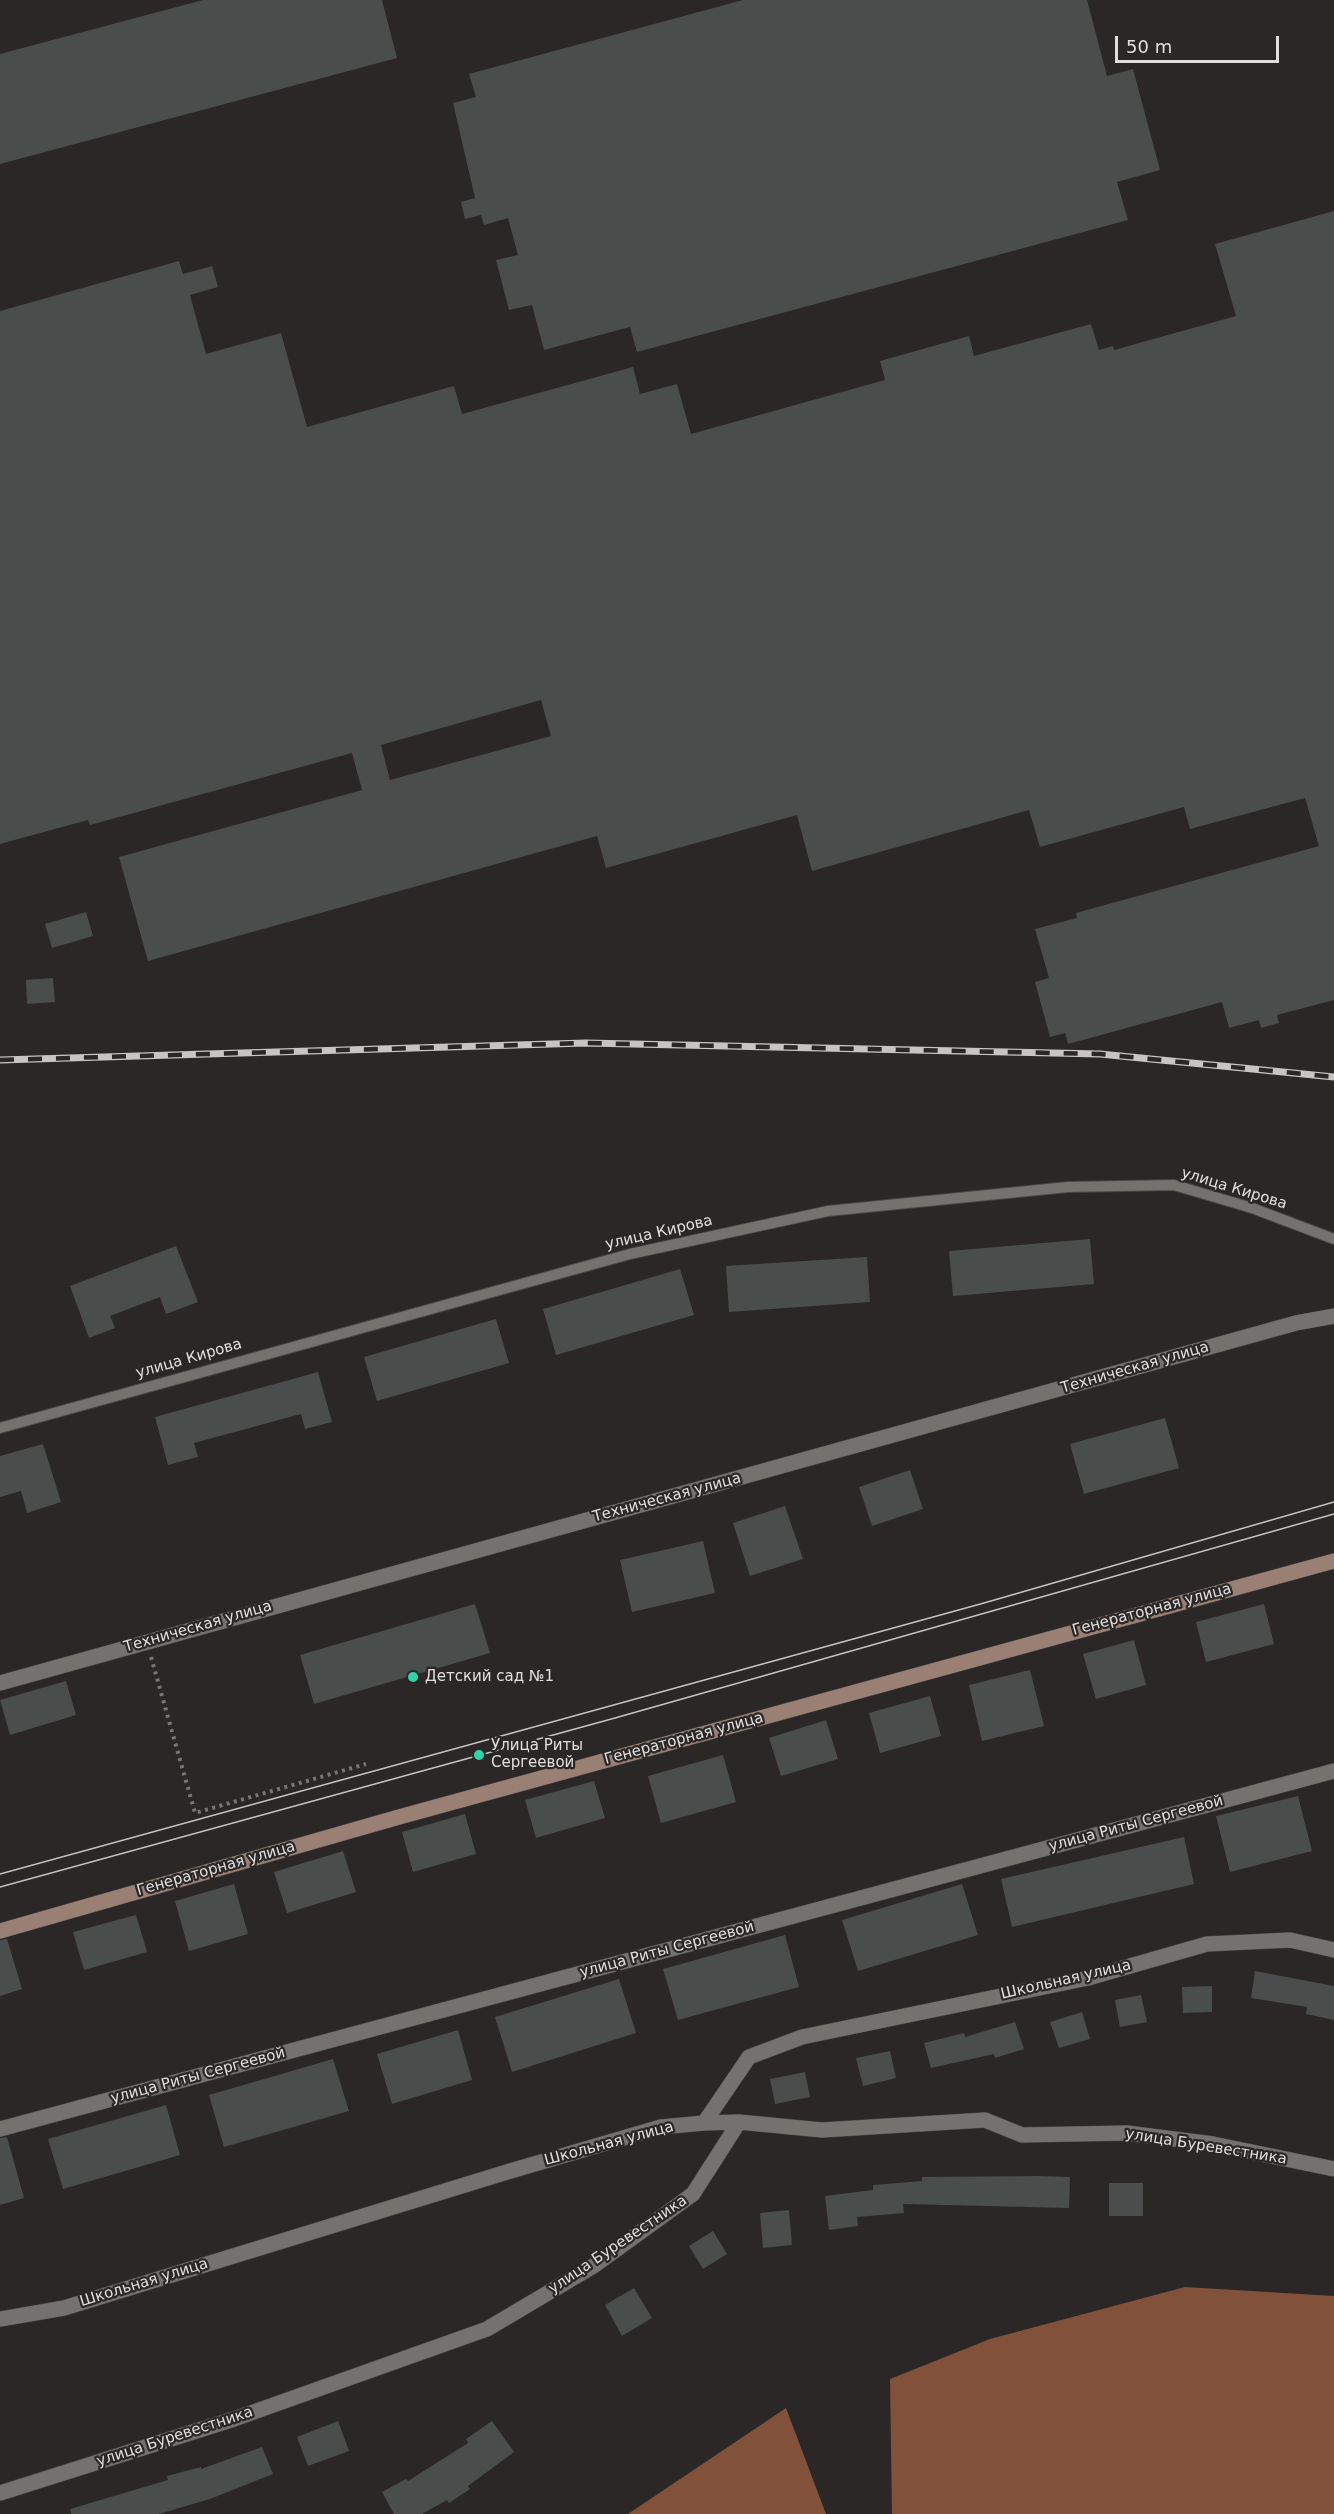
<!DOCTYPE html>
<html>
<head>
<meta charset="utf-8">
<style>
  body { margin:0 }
  #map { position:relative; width:1334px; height:2514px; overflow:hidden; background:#2b2726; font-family:"DejaVu Sans",sans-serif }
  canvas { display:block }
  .scale { position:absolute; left:1115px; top:36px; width:164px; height:27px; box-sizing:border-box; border:3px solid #e1dedd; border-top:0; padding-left:8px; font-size:18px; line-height:21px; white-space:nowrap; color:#e1dedd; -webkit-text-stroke:4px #2b2726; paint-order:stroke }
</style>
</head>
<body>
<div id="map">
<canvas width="1334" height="2514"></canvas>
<div class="scale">50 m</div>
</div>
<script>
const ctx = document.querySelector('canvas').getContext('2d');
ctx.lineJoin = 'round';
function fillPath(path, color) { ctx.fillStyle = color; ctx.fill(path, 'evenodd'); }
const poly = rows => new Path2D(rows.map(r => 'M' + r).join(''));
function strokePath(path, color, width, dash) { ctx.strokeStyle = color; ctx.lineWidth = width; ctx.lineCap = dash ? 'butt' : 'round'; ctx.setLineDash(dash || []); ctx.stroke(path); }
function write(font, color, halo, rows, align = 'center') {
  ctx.font = font + ' "DejaVu Sans",sans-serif'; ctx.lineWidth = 4.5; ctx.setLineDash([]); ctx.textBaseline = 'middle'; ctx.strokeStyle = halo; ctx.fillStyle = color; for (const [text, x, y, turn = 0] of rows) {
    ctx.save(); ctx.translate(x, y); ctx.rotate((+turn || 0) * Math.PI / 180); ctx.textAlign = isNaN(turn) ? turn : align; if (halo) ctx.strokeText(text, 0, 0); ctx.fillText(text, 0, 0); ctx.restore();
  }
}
fillPath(poly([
  [1185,2287,1334,2296,1334,2514,892,2514,890,2379,990,2339],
  [786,2408,826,2514,628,2514]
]), '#81513a');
fillPath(poly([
  [203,0,382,0,397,58,0,164,0,54],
  [743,0,1087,0,1107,76,1133,69,1160,170,1117,182,1128,220,637,352,630,327,544,350,532,305,509,310,496,260,518,255,508,218,484,225,481,215,465,219,461,202,475,198,453,103,476,97,469,74],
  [1334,211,1334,1000,1277,1015,1279,1023,1261,1028,1259,1020,1229,1028,1222,1002,1068,1044,1065,1033,1050,1037,1035,982,1049,978,1035,929,1077,918,1076,913,1319,846,1305,798,1190,829,1184,807,1040,847,1029,810,812,871,797,815,606,868,597,836,148,961,119,857,362,790,352,753,90,825,88,820,0,844,0,311,179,261,183,274,212,266,218,287,190,295,206,354,281,333,307,427,454,386,462,414,633,367,640,394,677,384,691,434,885,380,880,361,969,336,974,356,1091,324,1099,350,1113,346,1114,350,1236,316,1215,244],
  [541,700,551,736,390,780,381,745],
  [86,912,93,936,52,948,45,924],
  [53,978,55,1002,27,1004,26,980],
  [1090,1239,1094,1284,953,1296,949,1251],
  [176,1246,198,1302,166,1314,160,1297,110,1316,115,1328,89,1338,70,1286],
  [867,1257,870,1302,729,1312,726,1266],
  [680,1269,694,1315,556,1355,543,1309],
  [496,1319,509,1363,377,1401,364,1357],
  [318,1372,332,1422,305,1429,301,1414,194,1443,198,1457,168,1465,155,1417],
  [1165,1418,1179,1468,1084,1494,1070,1444],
  [43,1444,61,1502,27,1513,21,1491,0,1497,0,1456],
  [910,1470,923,1509,872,1526,859,1487],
  [785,1506,803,1559,750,1576,733,1523],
  [703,1541,715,1593,632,1612,620,1560],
  [475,1604,490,1653,314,1704,300,1655],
  [1264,1604,1274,1644,1206,1662,1196,1622],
  [1134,1640,1146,1685,1096,1699,1083,1654],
  [1030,1670,1044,1726,982,1741,969,1685],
  [66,1681,76,1715,10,1735,0,1700],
  [930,1696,941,1736,880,1753,869,1713],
  [826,1720,838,1759,781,1776,769,1738],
  [723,1755,736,1802,661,1823,648,1776],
  [594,1781,605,1818,536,1838,525,1800],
  [1298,1796,1312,1851,1230,1872,1216,1816],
  [465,1814,476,1854,413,1872,402,1832],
  [1184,1837,1194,1884,1012,1927,1001,1879],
  [343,1851,356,1892,287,1913,274,1872],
  [234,1884,248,1934,189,1951,175,1901],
  [962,1884,978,1935,858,1971,842,1920],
  [136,1915,147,1952,84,1970,73,1932],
  [785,1935,799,1987,678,2020,663,1969],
  [7,1939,22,1989,0,1996,0,1940],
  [1255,1971,1334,1986,1334,2020,1306,2014,1307,2007,1251,1998],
  [619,1979,636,2033,512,2072,495,2017],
  [1212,1986,1212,2012,1183,2013,1182,1987],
  [1141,1995,1147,2022,1120,2027,1115,2000],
  [1082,2012,1090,2039,1059,2048,1050,2022],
  [1015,2022,1024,2049,995,2058,994,2054,931,2068,924,2043,964,2033,965,2037],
  [458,2030,472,2080,392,2104,377,2054],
  [890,2051,896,2078,863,2086,856,2058],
  [333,2059,349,2111,224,2147,209,2095],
  [805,2072,810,2097,775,2104,770,2079],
  [166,2105,180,2155,63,2189,48,2139],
  [7,2137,24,2198,0,2205,0,2138],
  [1037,2176,1070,2177,1069,2208,903,2204,904,2213,857,2217,858,2226,829,2230,825,2196,873,2190,873,2185,922,2181,922,2177],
  [1109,2183,1143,2183,1143,2216,1109,2216],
  [789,2210,792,2245,763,2248,760,2213],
  [713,2231,727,2254,703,2269,689,2246],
  [634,2288,652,2318,622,2336,605,2305],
  [338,2421,349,2451,308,2466,297,2437],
  [492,2421,514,2452,468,2486,470,2489,449,2503,447,2500,422,2514,394,2514,382,2492,406,2479,408,2481,468,2443,466,2439],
  [262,2447,273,2474,210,2499,159,2514,71,2514,70,2509,168,2480,167,2476,201,2467,201,2469]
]), '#494d4c');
const lane = poly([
  [0,1428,630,1254,828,1211,1068,1187,1174,1185,1252,1208,1334,1239]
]);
const street = poly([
  [0,1683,1296,1323,1334,1316],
  [704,2123,739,2122],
  [0,2129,1334,1771],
  [0,2319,64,2308,507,2172,661,2127,704,2123,749,2057,802,2037,1088,1978,1207,1944,1290,1940,1334,1950],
  [0,2493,234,2419,487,2329,595,2265,693,2194,739,2122,822,2130,985,2120,1022,2135,1127,2133,1213,2144,1334,2169]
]);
const secondary = poly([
  [0,1931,399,1817,1334,1561]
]);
strokePath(lane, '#494645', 12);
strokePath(street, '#494645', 16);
strokePath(secondary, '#494645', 16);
strokePath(poly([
  [151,1657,195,1813,366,1764]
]), '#797574', 4, [3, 4.5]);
strokePath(lane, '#75716f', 10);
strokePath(street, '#75716f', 15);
strokePath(secondary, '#9a8074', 15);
strokePath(poly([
  [0,1874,984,1603,1334,1502],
  [0,1887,615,1718,1334,1514]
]), '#c7c4c3', 1.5);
const rail = poly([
  [0,1060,586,1043,1100,1054,1334,1077]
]);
strokePath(rail, '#c7c4c3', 7);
strokePath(rail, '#2b2726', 4.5, [14]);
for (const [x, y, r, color] of [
  [413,1677,6,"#2fd4aa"],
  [479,1755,6,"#2fd4aa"]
]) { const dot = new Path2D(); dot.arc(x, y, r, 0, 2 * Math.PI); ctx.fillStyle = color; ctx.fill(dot); strokePath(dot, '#2b2726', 2); }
write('15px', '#e1dedd', '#2b2726', [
  ["улица Кирова",1234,1189,17],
  ["улица Кирова",659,1233,-13],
  ["улица Кирова",189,1359,-16],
  ["Техническая улица",1135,1368,-16],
  ["Техническая улица",667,1498,-15],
  ["Генераторная улица",1152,1610,-15],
  ["Техническая улица",198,1627,-16],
  ["Генераторная улица",684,1739,-15],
  ["улица Риты Сергеевой",1136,1824,-15],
  ["Генераторная улица",216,1869,-16],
  ["улица Риты Сергеевой",667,1950,-15],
  ["Школьная улица",1066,1980,-13],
  ["улица Риты Сергеевой",198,2076,-15],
  ["Школьная улица",609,2144,-15],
  ["улица Буревестника",1206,2147,9],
  ["улица Буревестника",618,2245,-34],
  ["Школьная улица",144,2283,-17],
  ["улица Буревестника",175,2437,-18]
]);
write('15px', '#e1dedd', '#2b2726', [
  ["Детский сад №1",425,1677],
  ["Улица Риты",491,1746],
  ["Сергеевой",491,1763]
], 'left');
</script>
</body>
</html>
